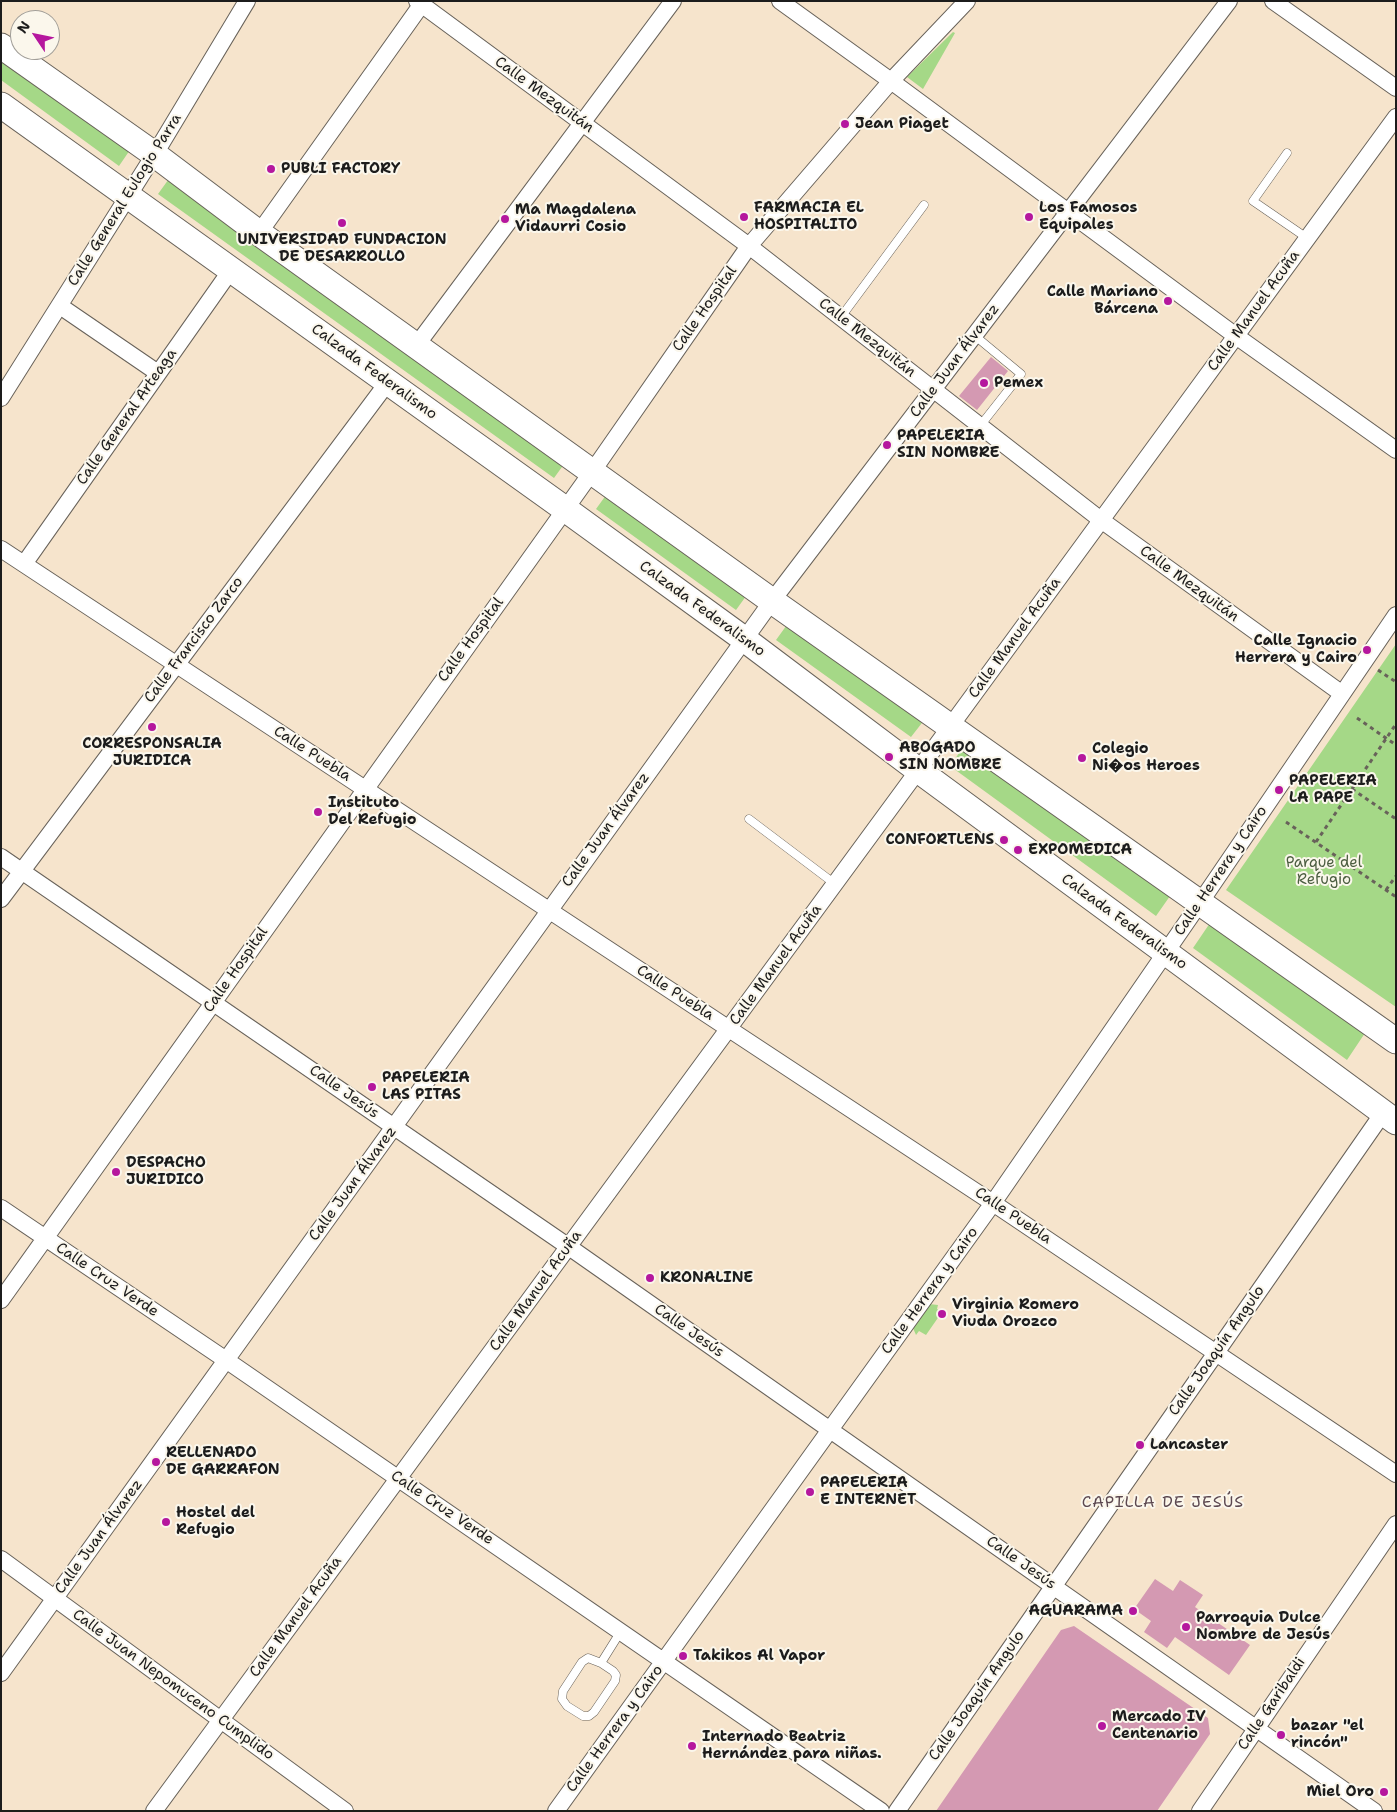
<!DOCTYPE html>
<html>
<head>
<meta charset="utf-8">
<style>
  body { margin:0 }
  #map { position:relative; width:1397px; height:1812px; overflow:hidden; background:#f6e4cc; font-family:"Shantell Sans",sans-serif }
  canvas { display:block }
  .frame { position:absolute; inset:0; border:2px solid #1c1c1c; pointer-events:none }
  .north { position:absolute; left:10px; top:10px; width:50px; height:50px; box-sizing:border-box; background:#fbf7ec; border:1px solid #a29f99; border-radius:50%; rotate:304deg; font-size:14px; font-weight:700; line-height:20px; text-align:center; color:#1c1c1c }
  .north::after { content:''; display:block; margin:auto; width:18px; height:22px; background:#b5179e; clip-path:polygon(50% 0,100% 100%,50% 72%,0 100%) }
</style>
</head>
<body>
<div id="map">
<canvas width="1397" height="1812"></canvas>
<div class="frame"></div>
<div class="north">N</div>
</div>
<script>
const ctx = document.querySelector('canvas').getContext('2d');
ctx.lineJoin = 'round';
function fillPath(path, color) { ctx.fillStyle = color; ctx.fill(path, 'evenodd'); }
const poly = rows => new Path2D(rows.map(r => 'M' + r).join(''));
function strokePath(path, color, width, dash) { ctx.strokeStyle = color; ctx.lineWidth = width; ctx.lineCap = dash ? 'butt' : 'round'; ctx.setLineDash(dash || []); ctx.stroke(path); }
function write(font, color, halo, rows, align = 'center') {
  ctx.font = font + ' "Shantell Sans",sans-serif'; ctx.lineWidth = 4; ctx.setLineDash([]); ctx.textBaseline = 'middle'; ctx.strokeStyle = halo; ctx.fillStyle = color; for (const [text, x, y, turn = 0] of rows) {
    ctx.save(); ctx.translate(x, y); ctx.rotate((+turn || 0) * Math.PI / 180); ctx.textAlign = isNaN(turn) ? turn : align; if (halo) ctx.strokeText(text, 0, 0); ctx.fillText(text, 0, 0); ctx.restore();
  }
}
fillPath(poly([
  [953,32,955,33,923,89,907,77],
  [1,53,132,147,119,166,1,80],
  [171,176,567,460,554,478,158,194],
  [609,491,749,592,736,610,596,509],
  [789,622,925,719,911,737,776,640],
  [1396,644,1396,1007,1226,890],
  [964,746,1170,896,1156,916,950,766],
  [1210,923,1365,1033,1347,1060,1193,948],
  [929,1304,938,1305,937,1309,942,1312,926,1335,919,1331,916,1335,913,1328]
]), '#a5d887');
fillPath(poly([
  [991,357,1008,371,977,410,959,396],
  [1155,1579,1173,1591,1180,1580,1203,1595,1195,1607,1250,1645,1229,1675,1175,1637,1167,1648,1144,1632,1151,1621,1134,1609],
  [1074,1626,1208,1718,1210,1734,1157,1811,936,1811,1061,1630]
]), '#d499b2');
const service = poly([
  [1287,153,1253,201,1307,238],
  [841,317,924,205],
  [974,335,1021,374,980,426],
  [749,819,835,884],
  [601,1663,613,1671,616,1675,615,1681,594,1712,589,1716,583,1716,567,1706,562,1699,563,1691,582,1662,588,1658,601,1663,621,1631]
]);
const minor = poly([
  [417,1,749,246,1101,520,1341,693],
  [780,1,891,81,1236,336,1396,450],
  [1273,1,1396,88],
  [259,233,424,1],
  [60,306,158,373],
  [416,346,673,1],
  [1,398,161,144,247,1],
  [1,549,993,1203,1396,1474],
  [24,564,231,270],
  [1,857,569,1247,1374,1811],
  [1,899,388,382],
  [1,1208,226,1360,881,1811],
  [1,1300,599,462,749,246,891,81,967,1],
  [1,1559,345,1811],
  [1,1673,772,601,1229,1],
  [154,1811,958,716,1396,117],
  [556,1811,993,1203,1206,894,1396,615],
  [897,1811,1383,1113],
  [1200,1811,1396,1524]
]);
const primary = poly([
  [1,46,154,154,259,233,772,601,1396,1041],
  [1,105,565,509,744,639,918,770,1396,1122]
]);
strokePath(service, '#68625a', 9);
strokePath(minor, '#68625a', 18);
strokePath(primary, '#68625a', 27);
strokePath(poly([
  [1378,670,1396,682],
  [1357,718,1396,745],
  [1352,789,1396,819],
  [1286,822,1396,897],
  [1316,842,1396,724],
  [1386,890,1396,876]
]), '#68625a', 3, [4, 4]);
strokePath(service, '#fff', 8);
strokePath(minor, '#fff', 16);
strokePath(primary, '#fff', 25);
for (const [x, y, r, color] of [
  [845,124,5,"#b5179e"],
  [271,169,5,"#b5179e"],
  [744,217,5,"#b5179e"],
  [1029,217,5,"#b5179e"],
  [505,219,5,"#b5179e"],
  [342,223,5,"#b5179e"],
  [1168,301,5,"#b5179e"],
  [984,383,5,"#b5179e"],
  [887,445,5,"#b5179e"],
  [1367,650,5,"#b5179e"],
  [152,727,5,"#b5179e"],
  [889,757,5,"#b5179e"],
  [1082,758,5,"#b5179e"],
  [1279,790,5,"#b5179e"],
  [318,812,5,"#b5179e"],
  [1004,840,5,"#b5179e"],
  [1018,850,5,"#b5179e"],
  [372,1087,5,"#b5179e"],
  [116,1172,5,"#b5179e"],
  [650,1278,5,"#b5179e"],
  [942,1314,5,"#b5179e"],
  [1140,1445,5,"#b5179e"],
  [156,1462,5,"#b5179e"],
  [810,1492,5,"#b5179e"],
  [166,1522,5,"#b5179e"],
  [1133,1611,5,"#b5179e"],
  [1186,1627,5,"#b5179e"],
  [683,1656,5,"#b5179e"],
  [1102,1726,5,"#b5179e"],
  [1281,1735,5,"#b5179e"],
  [692,1746,5,"#b5179e"],
  [1384,1792,5,"#b5179e"]
]) { const dot = new Path2D(); dot.arc(x, y, r, 0, 2 * Math.PI); ctx.fillStyle = color; ctx.fill(dot); strokePath(dot, '#fbf7ec', 2); }
write('15px', '#1c1c1c', '#fbf7ec', [
  ["Calle Mezquitán",544,95,36],
  ["Calle General Eulogio Parra",125,200,-58],
  ["Calle Hospital",705,309,-55],
  ["Calle Manuel Acuña",1254,311,-54],
  ["Calle Mezquitán",867,338,38],
  ["Calle Juan Álvarez",955,361,-53],
  ["Calzada Federalismo",374,372,36],
  ["Calle General Arteaga",127,417,-55],
  ["Calle Mezquitán",1189,584,36],
  ["Calzada Federalismo",702,609,36],
  ["Calle Manuel Acuña",1015,638,-54],
  ["Calle Francisco Zarco",194,640,-53],
  ["Calle Hospital",471,640,-54],
  ["Calle Puebla",312,754,33],
  ["Calle Juan Álvarez",606,830,-54],
  ["Calle Herrera y Cairo",1221,871,-56],
  ["Calzada Federalismo",1124,922,36],
  ["Calle Manuel Acuña",776,965,-54],
  ["Calle Hospital",236,970,-55],
  ["Calle Puebla",675,993,33],
  ["Calle Jesús",344,1092,35],
  ["Calle Juan Álvarez",353,1184,-54],
  ["Calle Puebla",1013,1216,34],
  ["Calle Cruz Verde",107,1280,34],
  ["Calle Manuel Acuña",536,1291,-54],
  ["Calle Herrera y Cairo",930,1291,-54],
  ["Calle Jesús",689,1331,35],
  ["Calle Joaquín Angulo",1217,1351,-55],
  ["Calle Cruz Verde",442,1508,34],
  ["Calle Juan Álvarez",99,1537,-54],
  ["Calle Jesús",1021,1563,35],
  ["Calle Manuel Acuña",296,1617,-54],
  ["Calle Juan Nepomuceno Cumplido",173,1685,36],
  ["Calle Joaquín Angulo",977,1696,-55],
  ["Calle Garibaldi",1272,1704,-56],
  ["Calle Herrera y Cairo",615,1729,-54]
]);
write('bold 15px', '#1c1c1c', '#fbf7ec', [
  ["Jean Piaget",855,124],
  ["PUBLI FACTORY",281,169],
  ["FARMACIA EL",754,208],
  ["HOSPITALITO",754,225],
  ["Los Famosos",1039,208],
  ["Equipales",1039,225],
  ["Ma Magdalena",515,210],
  ["Vidaurri Cosio",515,227],
  ["UNIVERSIDAD FUNDACION",342,240,"center"],
  ["DE DESARROLLO",342,257,"center"],
  ["Calle Mariano",1158,292,"right"],
  ["Bárcena",1158,309,"right"],
  ["Pemex",994,383],
  ["PAPELERIA",897,436],
  ["SIN NOMBRE",897,453],
  ["Calle Ignacio",1357,641,"right"],
  ["Herrera y Cairo",1357,658,"right"],
  ["CORRESPONSALIA",152,744,"center"],
  ["JURIDICA",152,761,"center"],
  ["ABOGADO",899,748],
  ["SIN NOMBRE",899,765],
  ["Colegio",1092,749],
  ["Ni�os Heroes",1092,766],
  ["PAPELERIA",1289,781],
  ["LA PAPE",1289,798],
  ["Instituto",328,803],
  ["Del Refugio",328,820],
  ["CONFORTLENS",994,840,"right"],
  ["EXPOMEDICA",1028,850],
  ["PAPELERIA",382,1078],
  ["LAS PITAS",382,1095],
  ["DESPACHO",126,1163],
  ["JURIDICO",126,1180],
  ["KRONALINE",660,1278],
  ["Virginia Romero",952,1305],
  ["Viuda Orozco",952,1322],
  ["Lancaster",1150,1445],
  ["RELLENADO",166,1453],
  ["DE GARRAFON",166,1470],
  ["PAPELERIA",820,1483],
  ["E INTERNET",820,1500],
  ["Hostel del",176,1513],
  ["Refugio",176,1530],
  ["AGUARAMA",1123,1611,"right"],
  ["Parroquia Dulce",1196,1618],
  ["Nombre de Jesús",1196,1635],
  ["Takikos Al Vapor",693,1656],
  ["Mercado IV",1112,1717],
  ["Centenario",1112,1734],
  ["bazar \"el",1291,1726],
  ["rincón\"",1291,1743],
  ["Internado Beatriz",702,1737],
  ["Hernández para niñas.",702,1754],
  ["Miel Oro",1374,1792,"right"]
], 'left');
write('15px', '#4c5e41', '#fbf7ec', [
  ["Parque del",1324,863],
  ["Refugio",1324,880]
]);
ctx.letterSpacing = '1px';
write('16px', '#5c4850', '#fbf7ec', [
  ["CAPILLA DE JESÚS",1163,1503]
]);
ctx.letterSpacing = '0px';
</script>
</body>
</html>
